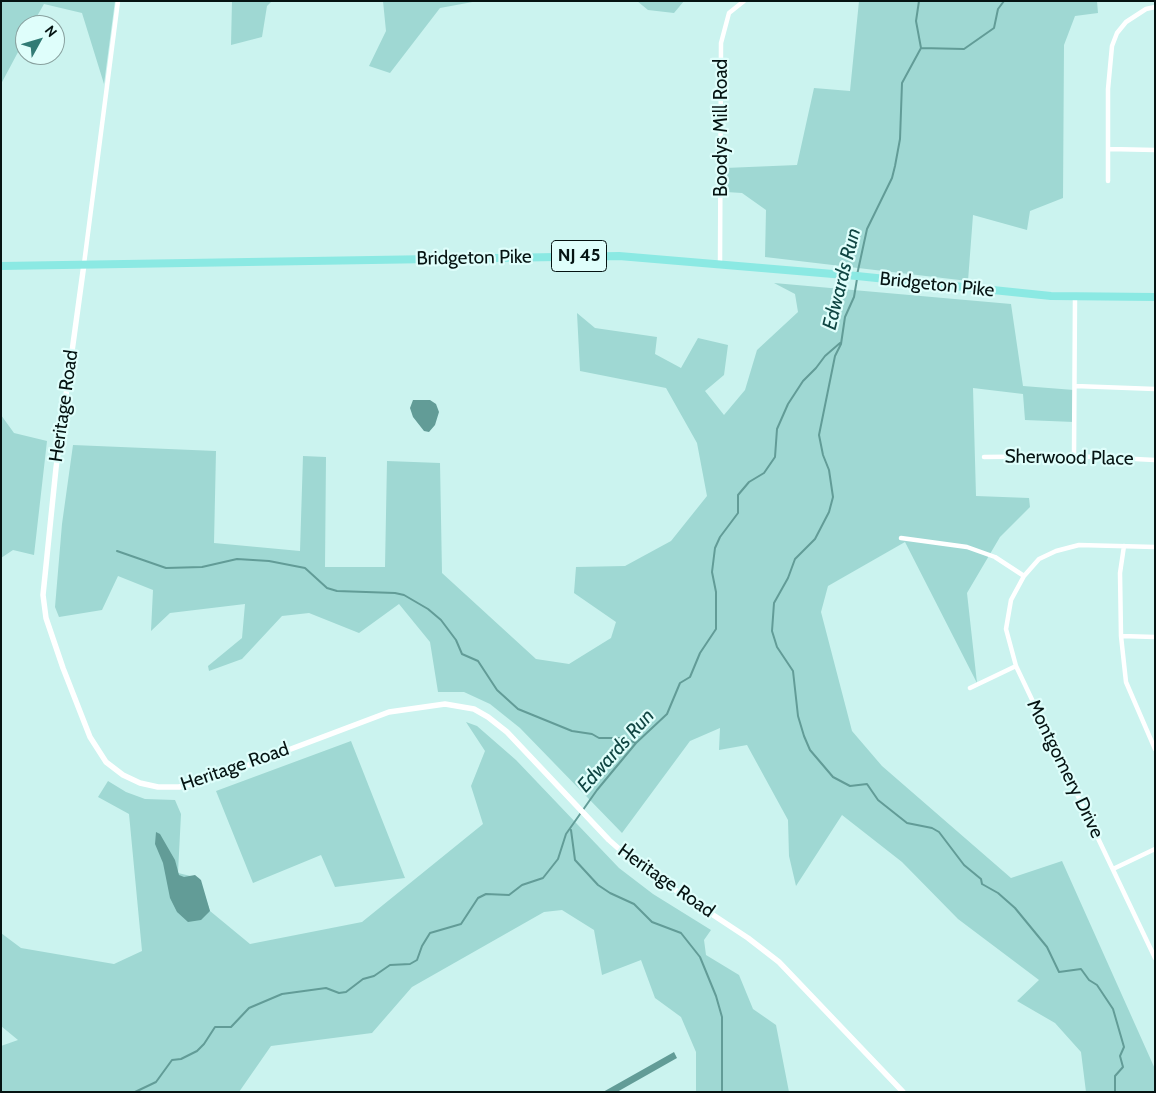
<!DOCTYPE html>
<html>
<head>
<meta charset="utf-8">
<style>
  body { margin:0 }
  #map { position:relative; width:1156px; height:1093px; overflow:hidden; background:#cbf3ef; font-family:Cabin,sans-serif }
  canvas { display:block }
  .frame { position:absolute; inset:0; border:2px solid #051312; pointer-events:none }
  .north { position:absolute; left:15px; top:15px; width:50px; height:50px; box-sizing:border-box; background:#dffefb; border:1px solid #88a09e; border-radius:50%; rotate:51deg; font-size:14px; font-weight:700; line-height:20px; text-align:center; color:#051312 }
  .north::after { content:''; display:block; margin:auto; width:18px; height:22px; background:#327b75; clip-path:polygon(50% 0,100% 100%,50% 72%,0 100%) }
</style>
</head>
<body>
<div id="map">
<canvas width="1156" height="1093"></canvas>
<div class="frame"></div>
<div class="north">N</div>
</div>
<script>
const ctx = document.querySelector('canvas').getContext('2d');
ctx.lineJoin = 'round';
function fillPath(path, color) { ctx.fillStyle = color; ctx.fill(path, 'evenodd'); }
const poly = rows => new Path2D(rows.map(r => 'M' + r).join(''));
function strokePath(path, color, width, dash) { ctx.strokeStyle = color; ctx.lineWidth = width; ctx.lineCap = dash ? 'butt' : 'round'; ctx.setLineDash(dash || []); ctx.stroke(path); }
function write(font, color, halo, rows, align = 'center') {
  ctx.font = font + ' Cabin,sans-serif'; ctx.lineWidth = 4.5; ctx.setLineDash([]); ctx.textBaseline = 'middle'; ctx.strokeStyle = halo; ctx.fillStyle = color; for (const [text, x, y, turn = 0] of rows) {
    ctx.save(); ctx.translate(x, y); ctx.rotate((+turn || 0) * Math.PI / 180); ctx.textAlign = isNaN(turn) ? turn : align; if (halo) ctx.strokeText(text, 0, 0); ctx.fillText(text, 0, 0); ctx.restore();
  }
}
fillPath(poly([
  [1,1,115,1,104,84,82,13,44,4,32,25,25,25,25,39,1,84],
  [232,1,272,1,267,6,262,37,231,45],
  [383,1,478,1,440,8,390,73,369,66,386,31],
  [637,1,684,1,674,13,648,10],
  [859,1,1097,1,1098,13,1075,16,1064,45,1063,198,1030,211,1027,230,973,215,968,281,765,257,766,210,742,193,726,192,725,168,797,165,814,88,850,91],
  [774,283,1011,304,1023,386,1074,390,1074,422,1025,420,1023,394,973,388,976,496,1029,498,1030,507,1000,537,967,593,977,683,905,542,828,586,821,612,852,731,882,766,1011,878,1062,861,1155,1069,1155,1092,1086,1092,1081,1052,1055,1023,1017,1001,1039,980,958,919,902,862,842,815,796,886,789,856,788,820,747,745,719,750,720,728,690,741,622,833,520,728,490,704,464,692,438,692,430,642,399,604,359,633,309,613,282,616,242,659,209,671,208,666,242,638,245,604,170,613,151,631,153,590,118,576,102,610,59,617,55,607,62,524,73,445,216,451,214,543,300,551,303,456,326,457,325,567,385,567,387,461,440,463,442,573,536,659,569,664,611,638,616,622,574,593,576,567,625,566,671,541,707,496,697,443,666,388,580,371,577,313,595,328,657,337,655,354,681,368,698,338,728,345,724,375,705,391,724,415,745,390,757,350,798,312,795,294],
  [1,415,14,433,47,441,34,555,13,550,1,558],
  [466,722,477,726,516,760,619,868,653,894,711,930,704,940,706,955,739,975,753,1009,776,1025,789,1092,696,1092,696,1052,681,1017,655,998,641,960,602,975,594,930,562,910,544,912,412,987,372,1033,271,1046,239,1092,1,1092,1,1046,18,1040,1,1026,1,933,21,948,114,964,142,951,129,814,98,797,108,781,126,792,145,799,175,800,181,814,178,873,199,878,210,911,250,944,362,922,483,824,471,786,485,751],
  [351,741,405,878,335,887,321,855,253,883,216,791]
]), '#9fd8d3');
fillPath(poly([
  [413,400,430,400,436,404,439,412,435,425,429,432,424,431,413,417,410,408],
  [156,832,160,834,175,860,179,875,184,877,195,875,201,880,210,911,201,920,188,922,177,912,170,898,163,863,155,844],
  [674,1052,677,1058,617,1092,603,1092]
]), '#629c97');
strokePath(poly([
  [921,48,964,49,994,28,998,9,1004,1],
  [857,275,867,229,892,178,895,166,900,139,902,83,921,48,916,21,919,1],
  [857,279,854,297,845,317,841,344,835,356,819,435,823,455,829,470,833,497,829,512,815,539,795,559,788,578,774,603,772,631,777,647,793,671,798,716,804,736,810,750,833,777,850,786,867,784,878,800,907,823,932,828,939,832,964,865,981,879,982,884,998,893,1015,908,1047,947,1059,972,1081,969,1089,980,1097,985,1113,1009,1124,1047,1120,1056,1123,1067,1115,1076,1115,1092],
  [117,551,166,568,202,567,237,559,269,561,305,568,327,588,337,591,395,593,404,595,428,609,441,620,456,640,462,654,478,661,497,690,518,709,572,731,592,734,599,738,624,738,636,743],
  [571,830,575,860,598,885,610,893,634,904,652,922,681,933,700,957,716,996,722,1017,722,1092],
  [135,1092,156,1082,172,1060,181,1059,197,1051,204,1044,215,1027,231,1027,249,1008,282,994,326,988,339,993,346,992,363,979,374,976,390,965,410,964,417,960,422,946,430,933,461,924,478,898,486,894,509,895,522,885,543,878,558,859,566,834,597,790,636,743,667,714,680,683,690,677,700,653,716,629,716,592,712,572,715,548,720,537,738,513,738,495,749,482,764,473,775,457,777,429,788,404,803,381,816,368,825,356,840,343]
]), '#629c97', 2);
strokePath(poly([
  [1109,149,1155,150],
  [1108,181,1108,89,1112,46,1117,33,1126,22,1146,9,1155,7],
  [84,264,118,1],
  [720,264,721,43,729,13,744,1],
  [1075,386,1155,389],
  [1074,456,1075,297],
  [984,457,1074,456,1155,460],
  [901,538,967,547,995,557,1024,576],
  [1124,546,1120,573,1121,636,1126,682,1155,749],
  [1155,547,1079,545,1056,551,1039,559,1024,576,1011,600,1006,629,1016,666,1155,958],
  [1121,636,1155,637],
  [970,688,1016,666],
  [1113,869,1155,849]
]), '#fff', 4.5);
strokePath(poly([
  [84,264,56,468,43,595,46,618,63,668,90,737,106,762,123,775,140,783,158,787,179,787,214,778,389,712,445,704,474,709,488,717,507,732,609,840,636,864,748,938,779,962,903,1092]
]), '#fff', 5.5);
strokePath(poly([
  [1,266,619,256,857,276,1051,296,1155,297]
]), '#8be9e3', 8);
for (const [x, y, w] of [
  [579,256,55]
]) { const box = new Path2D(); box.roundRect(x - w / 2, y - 15.5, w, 31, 4); ctx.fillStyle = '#dffefb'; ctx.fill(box); strokePath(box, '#051312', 1); }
write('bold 18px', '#051312', null, [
  ["NJ 45",579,256]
]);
write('19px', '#051312', '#dffefb', [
  ["Boodys Mill Road",721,128,-90],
  ["Bridgeton Pike",474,258,-1],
  ["Bridgeton Pike",937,285,6],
  ["Heritage Road",64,406,-82],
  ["Sherwood Place",1069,458,1],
  ["Heritage Road",235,767,-19],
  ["Montgomery Drive",1065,769,64],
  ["Heritage Road",666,881,35]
]);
write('italic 20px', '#0f4542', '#dffefb', [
  ["Edwards Run",842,279,-76],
  ["Edwards Run",616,751,-48]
]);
</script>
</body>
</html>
